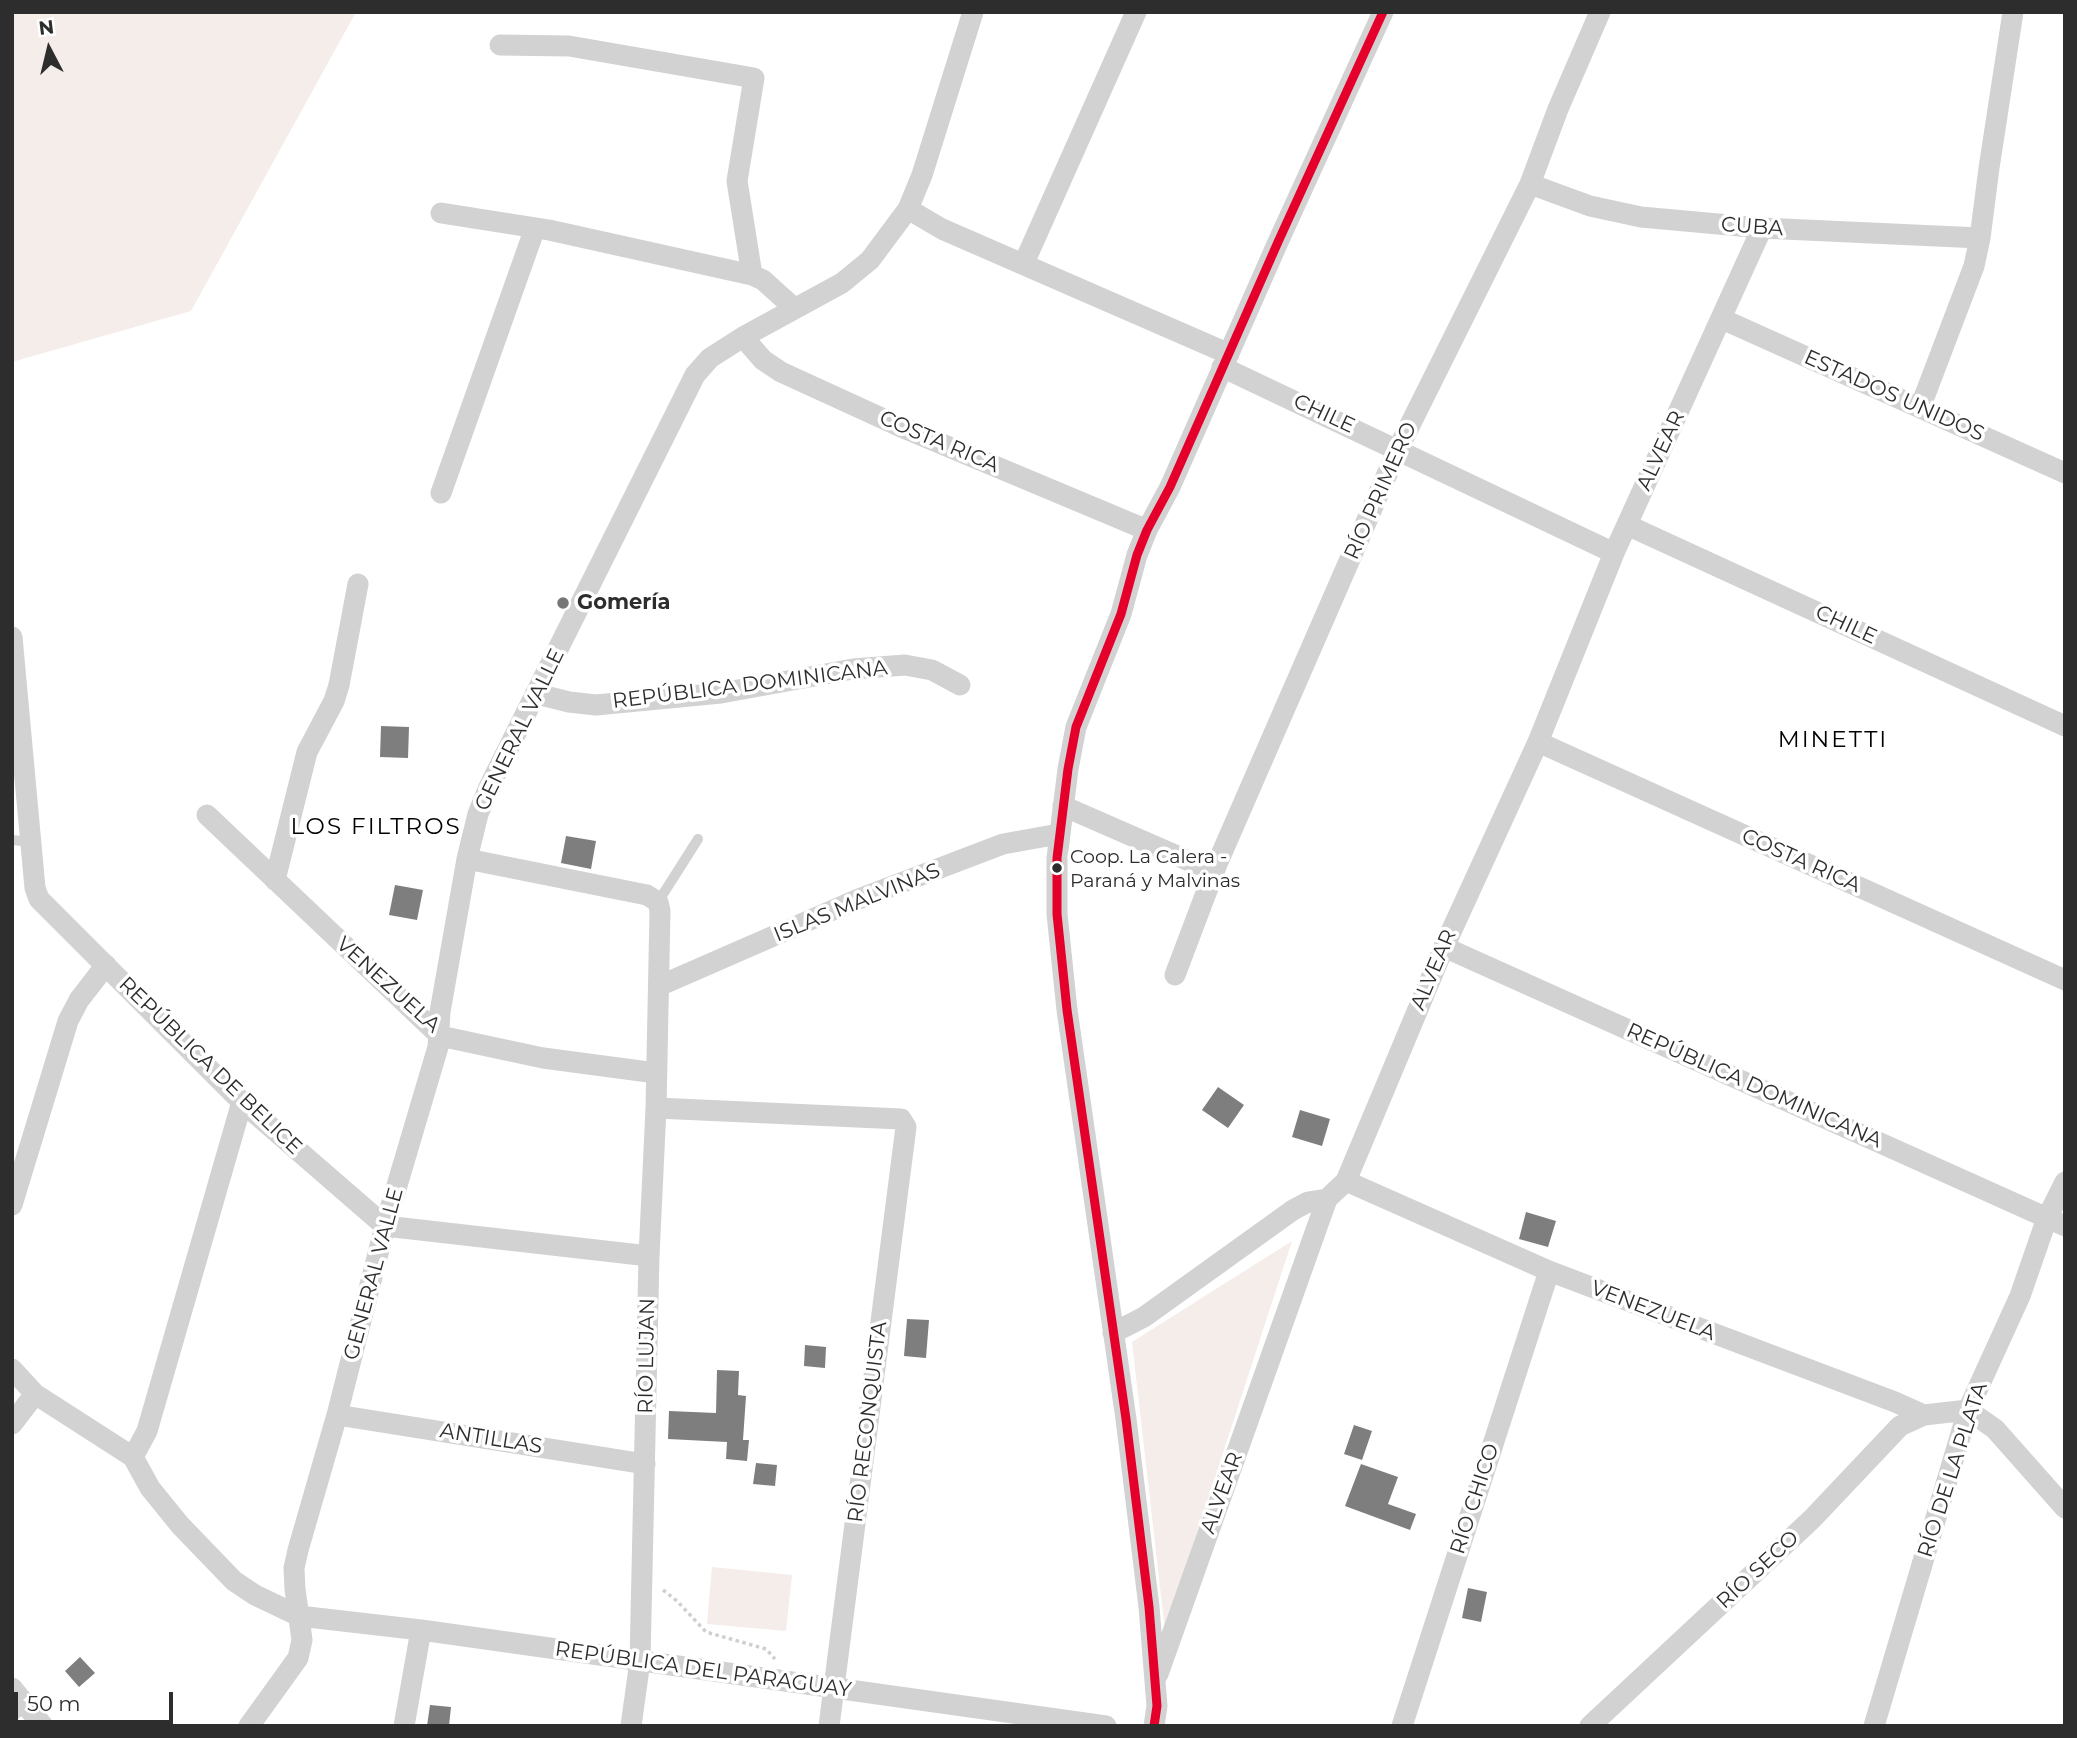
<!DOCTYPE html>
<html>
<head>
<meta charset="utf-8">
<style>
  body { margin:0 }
  #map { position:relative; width:2077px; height:1738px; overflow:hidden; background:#fff; font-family:Montserrat,sans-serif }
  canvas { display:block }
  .frame { position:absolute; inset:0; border:14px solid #2d2d2d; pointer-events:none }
  .north { position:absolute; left:14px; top:14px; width:70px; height:70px; -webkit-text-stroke:5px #fff; paint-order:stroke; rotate:353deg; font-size:19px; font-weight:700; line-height:28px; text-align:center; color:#2d2d2d }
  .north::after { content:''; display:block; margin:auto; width:24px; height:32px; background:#2d2d2d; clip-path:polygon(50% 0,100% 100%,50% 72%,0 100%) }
  .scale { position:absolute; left:14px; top:1692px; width:159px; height:32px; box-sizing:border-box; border:4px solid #2d2d2d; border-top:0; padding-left:9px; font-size:21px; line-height:24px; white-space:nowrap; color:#2d2d2d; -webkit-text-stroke:5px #fff; paint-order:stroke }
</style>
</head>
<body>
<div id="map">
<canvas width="2077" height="1738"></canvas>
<div class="frame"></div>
<div class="north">N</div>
<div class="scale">50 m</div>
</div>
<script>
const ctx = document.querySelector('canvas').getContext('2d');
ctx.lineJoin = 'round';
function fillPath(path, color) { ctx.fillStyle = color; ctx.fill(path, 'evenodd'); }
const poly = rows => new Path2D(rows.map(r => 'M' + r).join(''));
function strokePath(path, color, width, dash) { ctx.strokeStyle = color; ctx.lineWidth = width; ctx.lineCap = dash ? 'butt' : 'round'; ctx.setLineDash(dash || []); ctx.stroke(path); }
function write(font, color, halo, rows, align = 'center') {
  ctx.font = font + ' Montserrat,sans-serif'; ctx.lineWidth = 7; ctx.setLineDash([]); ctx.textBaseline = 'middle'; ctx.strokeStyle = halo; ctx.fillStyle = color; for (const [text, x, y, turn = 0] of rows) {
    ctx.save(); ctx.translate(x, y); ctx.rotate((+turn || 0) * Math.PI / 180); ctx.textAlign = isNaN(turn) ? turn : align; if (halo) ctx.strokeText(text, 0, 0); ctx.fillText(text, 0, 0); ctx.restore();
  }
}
fillPath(poly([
  [12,12,356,12,191,311,12,362],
  [1292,1241,1165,1631,1132,1342],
  [712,1567,792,1575,786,1631,707,1624]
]), '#f5edea');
fillPath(poly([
  [381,726,409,727,408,758,380,757],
  [566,836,596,841,591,869,561,863],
  [395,885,423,890,417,920,389,915],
  [1218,1087,1244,1105,1228,1128,1202,1110],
  [1300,1110,1330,1119,1322,1146,1292,1137],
  [1526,1212,1556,1221,1548,1247,1519,1239],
  [907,1319,929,1320,926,1358,904,1356],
  [805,1345,826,1347,825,1368,804,1366],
  [717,1370,739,1371,738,1395,746,1396,743,1440,749,1440,747,1461,726,1459,727,1442,668,1439,669,1411,716,1413],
  [1354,1425,1372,1431,1362,1460,1344,1454],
  [756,1463,777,1465,775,1486,753,1484],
  [1361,1464,1398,1477,1388,1504,1416,1514,1410,1530,1345,1506],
  [1468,1588,1487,1592,1481,1622,1462,1618],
  [80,1657,95,1673,79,1687,65,1671],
  [430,1705,451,1707,449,1726,427,1726]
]), '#7e7e7e');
strokePath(poly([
  [663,1590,677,1601,706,1632,766,1649,775,1659]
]), '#cfcfcf', 3.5, [3.5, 3.5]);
strokePath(poly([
  [12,840,32,842],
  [658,902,698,839],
  [12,1717,27,1706]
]), '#d2d2d2', 10);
strokePath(poly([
  [500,45,569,46,754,78,737,181,752,275],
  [1530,184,1590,206,1641,217,1762,228,1980,238],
  [908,209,942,229,1229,354],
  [441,213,549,230,752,275,763,280,794,308],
  [1024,263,1136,12],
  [1722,319,2065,473],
  [743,337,763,360,781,372,899,426,1147,530],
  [1222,367,1614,553],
  [1920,408,1974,266,1980,238,1989,168,2013,12],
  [441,493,535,228],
  [1627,525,2065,726],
  [12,637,35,888,39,899,242,1102,385,1226,649,1256],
  [537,694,569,702,596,705,721,693,853,669,905,665,932,670,960,685],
  [1538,742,2065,980],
  [1063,806,1189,861,1203,866,1217,864],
  [207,815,440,1036,543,1058,656,1073],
  [467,859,647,895,658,902,660,911,656,1108,649,1256,640,1661,631,1726],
  [275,880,307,752,334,701,339,685,358,584],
  [1444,947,2065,1226],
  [1175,975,1217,864,1398,449,1530,184,1558,109,1600,12],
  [659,986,856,900,1003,844,1059,834],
  [656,1108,901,1119,906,1127,829,1726],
  [1346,1181,1549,1271,1895,1402,1924,1415,1968,1410,1995,1429,2065,1508],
  [12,1205,68,1021,79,1000,106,965],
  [1113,1333,1144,1317,1293,1210,1308,1202,1327,1199],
  [12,1369,35,1394,133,1457,150,1488,180,1525,234,1581,255,1595,299,1616,421,1630,1106,1726],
  [337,1415,645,1464],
  [12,1424,35,1394],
  [133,1457,147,1431,242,1102],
  [1158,1674,1327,1199,1346,1181,1444,947,1538,742,1614,553,1762,228],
  [12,1688,43,1726],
  [249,1726,298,1658,302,1640,295,1589,294,1568,298,1550,337,1415,385,1226,438,1047,440,1012,467,859,478,814,489,787,695,375,710,358,743,337,842,283,870,260,908,209,922,175,973,12],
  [404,1726,421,1630],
  [1154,1726,1157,1706,1149,1607,1126,1419,1067,1010,1057,914,1057,858,1068,769,1076,727,1121,614,1137,555,1147,530,1170,487,1278,242,1383,12],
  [1402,1726,1549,1271],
  [1590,1726,1812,1519,1900,1426,1924,1415],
  [1874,1726,1968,1410,2020,1296,2047,1218,2065,1182]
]), '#d2d2d2', 21);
strokePath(poly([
  [1154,1726,1157,1706,1149,1607,1126,1419,1067,1010,1057,914,1057,858,1068,769,1076,727,1121,614,1137,555,1147,530,1170,487,1278,242,1383,12]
]), '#e4002b', 9);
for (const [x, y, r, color] of [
  [563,603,7,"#767676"],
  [1057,868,6,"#2d2d2d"]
]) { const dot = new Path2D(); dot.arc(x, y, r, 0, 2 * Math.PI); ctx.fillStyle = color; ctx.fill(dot); strokePath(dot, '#fff', 2.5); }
write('19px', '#2d2d2d', '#fff', [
  ["Coop. La Calera -",1070,857],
  ["Paraná y Malvinas",1070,881]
], 'left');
write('21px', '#2d2d2d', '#fff', [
  ["CUBA",1752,227,4],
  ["ESTADOS UNIDOS",1894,396,24],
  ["CHILE",1324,414,25],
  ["COSTA RICA",939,442,23],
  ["ALVEAR",1661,451,-65],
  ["RÍO PRIMERO",1381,491,-66],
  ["CHILE",1846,625,25],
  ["REPÚBLICA DOMINICANA",750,685,-7],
  ["GENERAL VALLE",520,730,-64],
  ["COSTA RICA",1801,861,24],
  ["ISLAS MALVINAS",857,903,-22],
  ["ALVEAR",1434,970,-67],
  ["VENEZUELA",388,985,42],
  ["REPÚBLICA DE BELICE",210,1066,44],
  ["REPÚBLICA DOMINICANA",1754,1086,24],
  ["GENERAL VALLE",374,1274,-75],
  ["VENEZUELA",1653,1311,21],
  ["RÍO LUJAN",647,1356,-89],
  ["RÍO RECONQUISTA",868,1422,-83],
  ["ANTILLAS",491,1439,9],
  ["RÍO DE LA PLATA",1953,1470,-72],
  ["ALVEAR",1222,1493,-70],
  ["RÍO CHICO",1475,1499,-72],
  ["RÍO SECO",1758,1570,-43],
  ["REPÚBLICA DEL PARAGUAY",703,1670,8]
]);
write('bold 21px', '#2d2d2d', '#fff', [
  ["Gomería",577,603]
], 'left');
ctx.letterSpacing = '2px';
write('23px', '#000', '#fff', [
  ["MINETTI",1833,740],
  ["LOS FILTROS",376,827]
]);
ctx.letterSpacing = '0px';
</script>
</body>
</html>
